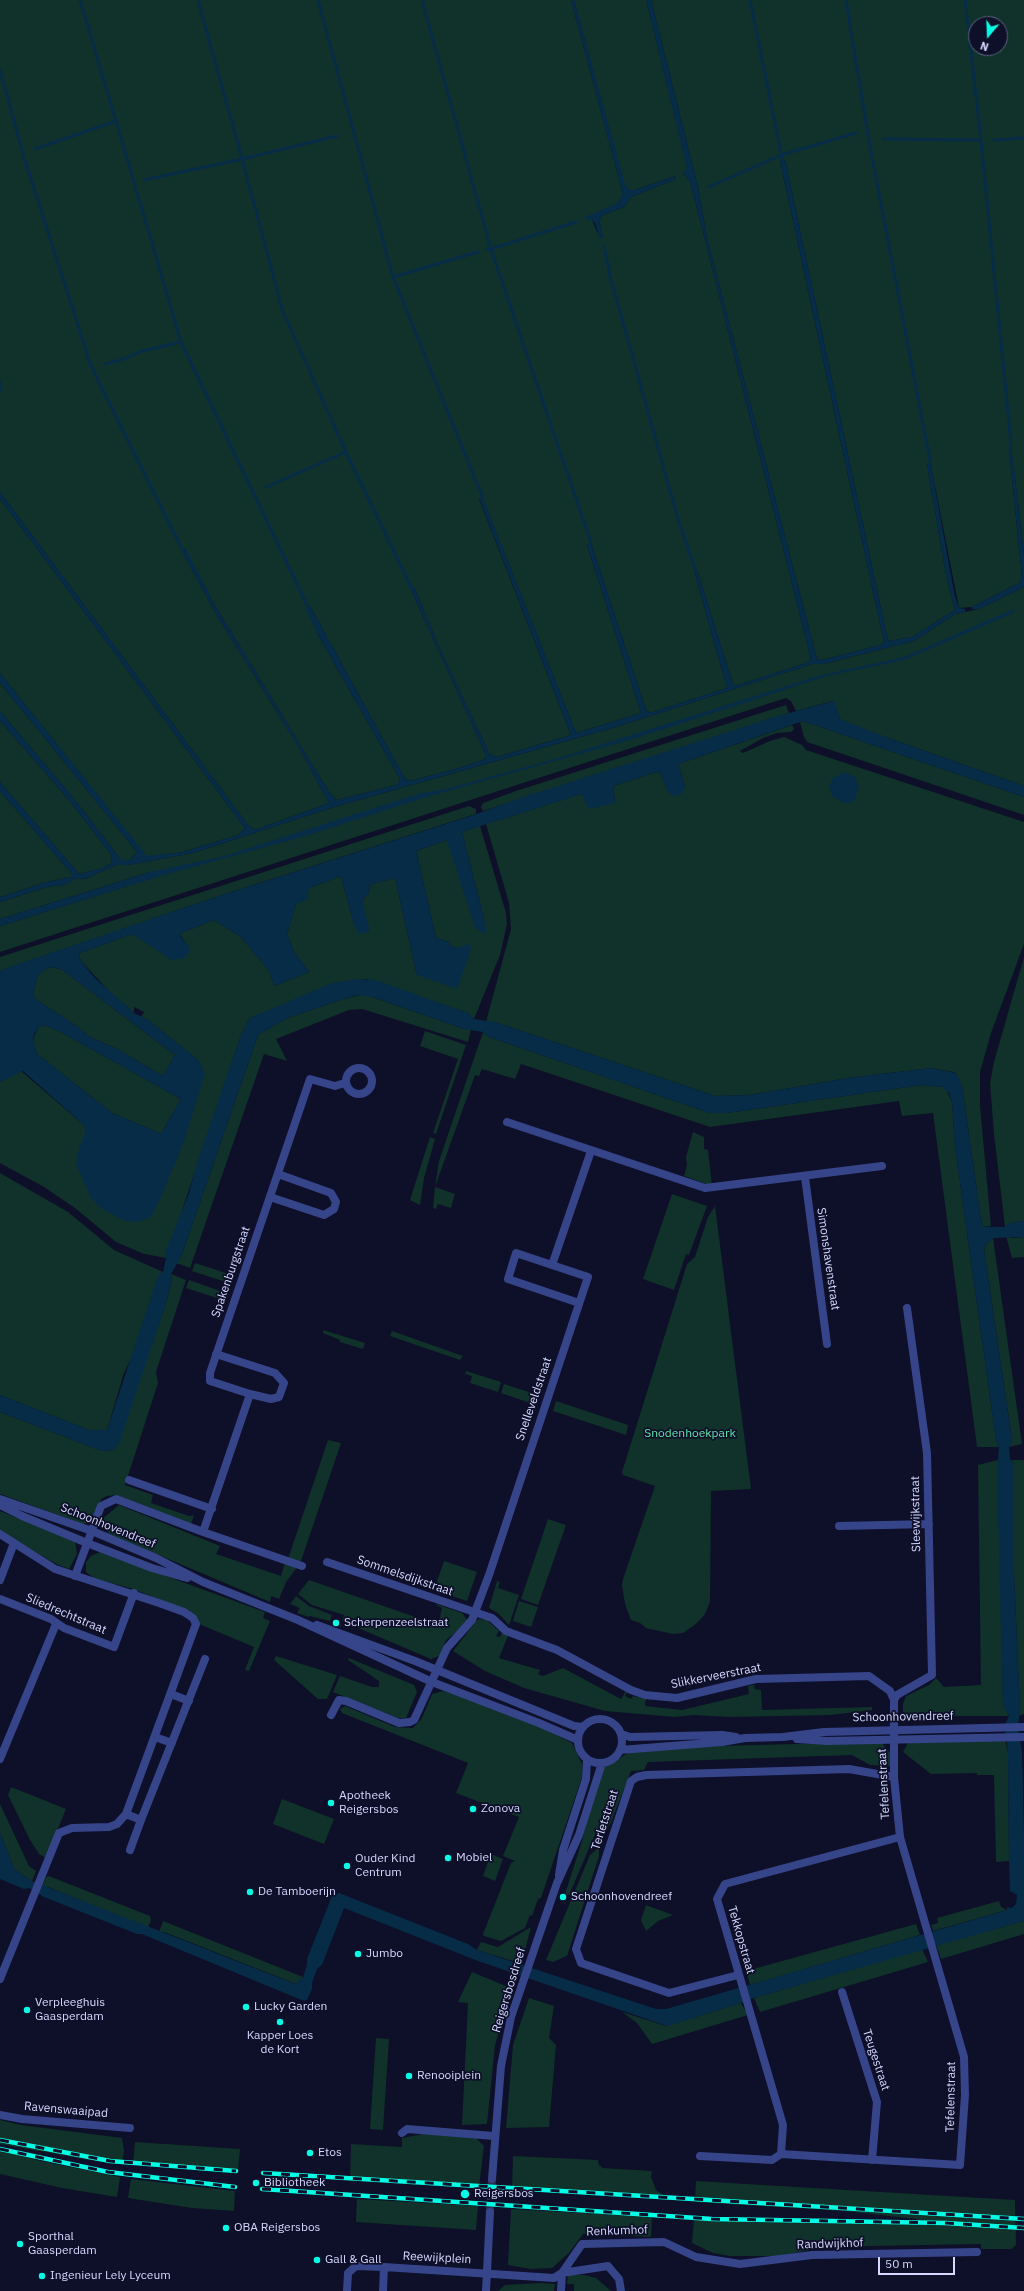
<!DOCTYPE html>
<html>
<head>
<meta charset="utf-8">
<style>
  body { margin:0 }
  #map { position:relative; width:1024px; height:2291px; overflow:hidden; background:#0e0f28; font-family:"IBM Plex Sans",sans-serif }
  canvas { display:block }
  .north { position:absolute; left:968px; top:16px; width:40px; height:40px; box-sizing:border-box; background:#0e0f28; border:1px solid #5e607e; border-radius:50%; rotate:199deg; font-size:11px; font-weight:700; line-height:16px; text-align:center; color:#d5d9ff }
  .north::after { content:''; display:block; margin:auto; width:14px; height:18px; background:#01ffe5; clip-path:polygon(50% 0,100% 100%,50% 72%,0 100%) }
  .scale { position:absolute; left:878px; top:2257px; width:77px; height:18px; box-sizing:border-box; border:2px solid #d5d9ff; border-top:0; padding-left:5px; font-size:12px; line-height:14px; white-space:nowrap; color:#d5d9ff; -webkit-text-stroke:3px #0e0f28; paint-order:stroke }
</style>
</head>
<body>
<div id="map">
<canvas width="1024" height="2291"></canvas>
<div class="north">N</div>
<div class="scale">50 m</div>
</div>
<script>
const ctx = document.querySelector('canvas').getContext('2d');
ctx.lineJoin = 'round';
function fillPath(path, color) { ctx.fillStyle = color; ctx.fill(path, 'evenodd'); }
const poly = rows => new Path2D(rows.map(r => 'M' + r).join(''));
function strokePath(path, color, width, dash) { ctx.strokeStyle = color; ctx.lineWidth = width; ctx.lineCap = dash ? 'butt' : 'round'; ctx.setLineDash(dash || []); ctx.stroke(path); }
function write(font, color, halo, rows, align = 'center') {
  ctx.font = font + ' "IBM Plex Sans",sans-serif'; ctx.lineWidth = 3.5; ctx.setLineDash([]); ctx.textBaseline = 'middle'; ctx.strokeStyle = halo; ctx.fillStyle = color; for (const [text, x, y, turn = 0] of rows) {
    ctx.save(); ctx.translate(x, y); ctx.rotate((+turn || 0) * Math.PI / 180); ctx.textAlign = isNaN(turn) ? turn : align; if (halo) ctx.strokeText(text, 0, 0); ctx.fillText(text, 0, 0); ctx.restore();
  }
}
fillPath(poly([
  [0,0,571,0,623,194,618,203,592,220,600,238,603,238,599,220,603,215,624,207,631,197,676,179,675,176,635,190,629,190,624,184,574,0,646,0,688,168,683,173,690,181,699,216,811,659,806,663,735,686,733,684,697,570,695,574,727,688,650,713,646,710,591,543,587,545,641,713,576,733,482,497,479,499,571,735,497,757,490,755,440,649,414,587,411,590,486,755,485,759,456,769,410,781,405,779,310,606,317,633,400,779,397,785,336,800,329,792,214,604,185,549,183,553,216,614,298,746,329,803,255,830,248,825,0,492],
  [651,0,1024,0,1024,554,1011,444,1009,449,1022,577,1019,583,972,607,959,608,931,466,927,464,946,575,955,610,912,637,888,641,785,160,780,161,884,642,881,645,822,660,817,659,707,238,698,187],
  [976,24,1000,24,1000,48,976,48],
  [0,499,245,828,238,835,183,852,147,857,0,673],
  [1024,587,1024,786,857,727,840,719,833,701,796,711,791,701,786,698,0,952,0,926,153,878,150,872,0,919,0,902,47,887,65,885,76,878,85,879,116,865,128,865,193,853,334,807,616,727,812,664,823,664,914,641,955,614,979,609],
  [0,683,137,852,130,860,121,860,75,800,0,711],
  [786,705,789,713,483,811,481,807,483,803,516,791],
  [0,721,69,800,112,856,111,863,103,868,79,874,0,782],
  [803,721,1024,797,1024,815,807,742,804,737,800,722],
  [792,725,794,729,791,732,777,733,763,738,740,751,743,753,770,741,784,737,802,745,806,750,1024,822,1024,944,991,1033,980,1072,980,1106,991,1226,982,1227,962,1086,956,1073,953,1072,931,1068,848,1078,750,1095,715,1096,495,1022,486,1022,511,929,509,903,486,824,581,794,615,803,613,786,659,771,669,793,685,786,678,764],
  [0,791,71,873,71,877,47,882,0,897],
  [469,806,476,809,476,814,222,895,0,971,0,957],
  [480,826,506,913,507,924,500,955,474,1019,468,1013,367,979,348,981,250,1018,241,1035,166,1258,144,1254,116,1242,75,1208,44,1187,0,1163,0,1082,21,1071,84,1125,86,1131,156,1177,198,1060,148,1020,141,1017,144,1012,134,1007,134,1013,109,991,81,961,79,955,80,953,132,934,189,947,180,935,181,933,214,920,241,937,270,972,274,986,309,972,294,952,287,934,296,903,309,888,341,876,354,925,363,908,362,901,368,894,371,884,395,878,417,975,457,948,451,946,449,942,436,938,416,851,447,840,485,923,462,832],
  [1024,957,1024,1221,1010,1223,1005,1227,994,1134,990,1083,994,1062],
  [49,967,61,969,69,975,175,1055,163,1076,119,1050,88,1036,78,1027,35,999,33,994,37,978,39,974],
  [364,994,464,1029,471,1029,468,1042,362,1009,349,1010,276,1039,287,1061,264,1054,190,1268,176,1263,181,1257,258,1035,285,1019,343,999],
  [43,1025,57,1030,181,1099,161,1134,112,1113,37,1054,33,1041,35,1034,39,1027],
  [425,1031,466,1045,436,1134,433,1133,458,1059,420,1046],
  [483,1032,489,1037,710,1113,727,1113,921,1085,942,1087,946,1089,952,1102,955,1146,968,1240,996,1440,999,1447,977,1447,933,1113,902,1116,899,1101,710,1127,521,1064,515,1079,482,1069,479,1076,475,1075,435,1187,455,1194,451,1208,438,1204,436,1209,433,1208,435,1187,439,1161],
  [693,1132,704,1137,704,1149,708,1150,712,1186,684,1176,687,1165,686,1157],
  [430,1137,435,1139,424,1178,420,1205,410,1200],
  [0,1173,68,1212,114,1250,163,1272,133,1355,124,1373,107,1430,89,1430,0,1395],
  [672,1194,707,1206,689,1255,686,1254,674,1290,643,1279],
  [715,1206,751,1489,711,1491,710,1602,705,1614,696,1624,683,1633,673,1634,646,1628,640,1623,631,1620,625,1604,622,1585,623,1579,655,1486,623,1475,622,1472,687,1264,695,1257,708,1217],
  [1006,1236,1012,1238,1024,1237,1024,1257,1012,1258],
  [993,1238,1022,1444,1009,1447,1012,1440,1009,1419,984,1250,985,1245],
  [195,1263,232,1275,229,1283,192,1271],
  [171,1274,186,1280,156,1372,158,1383,125,1485,153,1495,151,1503,189,1516,194,1515,191,1524,115,1495,107,1496,101,1499,95,1520,83,1524,0,1494,0,1412,102,1451,114,1450,116,1447,166,1303,172,1280],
  [189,1280,226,1293,223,1300,186,1288],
  [323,1330,365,1343,363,1349,340,1342,340,1340,323,1333],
  [392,1331,463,1356,460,1360,390,1336],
  [466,1371,501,1382,498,1392,470,1383,472,1376,465,1374],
  [504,1384,538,1395,536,1405,501,1393],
  [556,1401,628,1425,626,1435,553,1411],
  [328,1440,341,1443,300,1564,288,1559],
  [998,1460,1003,1704,1009,1716,909,1716,903,1712,903,1704,906,1696,929,1685,936,1678,944,1687,981,1685,978,1465],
  [1011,1460,1024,1460,1024,1714,1018,1716,1020,1711,1014,1573,1014,1464],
  [119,1505,220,1546,216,1554,281,1576,285,1562,298,1566,286,1582,279,1599,271,1596,270,1602,109,1534,101,1520],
  [0,1511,75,1542,77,1554,69,1569,56,1564,0,1531],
  [548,1519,566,1525,538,1605,521,1599],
  [100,1552,265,1612,263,1618,270,1621,249,1671,245,1670,254,1647,199,1624,184,1609,133,1589,94,1578,86,1572,86,1562,91,1556],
  [444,1561,477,1572,467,1601,434,1590],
  [309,1580,438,1625,442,1608,436,1605,436,1604,462,1613,468,1621,464,1626,446,1640,439,1656,431,1659,342,1621,344,1615,312,1605,298,1594],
  [497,1581,500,1582,498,1588,519,1595,509,1625,499,1614,489,1608],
  [296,1596,309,1606,332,1615,330,1621,310,1616,309,1617,297,1613,300,1608,290,1604],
  [519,1601,538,1607,531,1627,513,1621],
  [478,1619,487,1620,499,1631,496,1636,500,1637,502,1632,508,1636,499,1658,540,1670,538,1674,543,1676,563,1668,621,1699,626,1691,627,1692,625,1696,631,1699,633,1696,646,1699,645,1706,682,1710,749,1694,748,1686,754,1685,755,1689,761,1690,762,1710,872,1707,872,1710,831,1715,729,1717,693,1715,675,1717,605,1711,524,1688,485,1671,453,1651],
  [276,1656,337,1675,327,1699,318,1699,274,1660],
  [349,1658,414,1685,417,1692,406,1718,398,1718,333,1692,340,1676,372,1687,379,1687,379,1681,348,1660],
  [443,1691,482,1703,537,1725,572,1743,582,1764,582,1777,541,1898,538,1899,532,1916,530,1915,525,1928,501,1941,484,1936,483,1934,511,1863,515,1861,503,1856,519,1817,456,1793,468,1763,342,1713,340,1709,345,1706,395,1727,413,1728,422,1718,432,1694],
  [1005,1739,1008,1753,1009,1861,996,1862,994,1775,977,1775,977,1773,931,1774,903,1752,908,1743],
  [881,1742,891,1754,891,1766,870,1765,852,1755,648,1762,644,1770,631,1771,610,1825,596,1832,569,1895,565,1894,582,1841,601,1769,630,1752,716,1746],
  [11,1787,66,1809,46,1858,39,1854,30,1840,8,1795],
  [282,1799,334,1819,324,1844,273,1824],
  [0,1804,29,1866,36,1871,32,1881,14,1869,0,1833],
  [599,1847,599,1856,567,1956,553,1962,546,1960,590,1855],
  [491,1854,503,1859,495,1881,483,1876],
  [49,1876,150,1916,151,1920,148,1928,48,1887,42,1886,46,1877],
  [999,1901,1001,1907,1007,1910,933,1931,931,1925,938,1923,937,1918],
  [646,1905,673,1915,658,1921,646,1931,641,1920],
  [163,1921,303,1977,296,1984,164,1932,159,1932],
  [1024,1921,1024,1934,941,1959,936,1945],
  [916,1924,920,1935,750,1985,746,1971],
  [531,1927,524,1954,519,1952,516,1962,477,1950,481,1942,498,1947],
  [922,1949,928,1962,760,2012,754,1998],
  [472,1972,508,1987,509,1997,495,2045,487,2124,462,2125,468,2003,458,2002],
  [529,1998,554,2006,549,2038,556,2045,549,2127,506,2128,513,2045],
  [741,2003,748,2015,652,2044,637,2023,622,2012,666,2026],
  [376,2038,389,2039,383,2130,370,2129],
  [0,2120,21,2125,122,2138,124,2151,122,2164,90,2160,0,2144],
  [423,2134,475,2137,484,2146,479,2187,350,2179,351,2144,402,2147,402,2138],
  [135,2142,240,2149,238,2172,133,2165],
  [0,2148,36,2160,120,2177,117,2197,62,2188,0,2174],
  [513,2156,598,2160,599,2165,603,2168,652,2171,651,2177,656,2190,665,2196,512,2189],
  [131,2179,235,2191,234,2211,192,2208,128,2198],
  [696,2181,1015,2200,1016,2245,1011,2249,981,2249,981,2244,868,2246,809,2250,778,2256,730,2256,713,2253,692,2243,694,2218,824,2222,924,2220,845,2211,695,2202],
  [357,2199,478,2206,476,2230,356,2222],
  [511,2209,652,2217,651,2237,583,2234,569,2253,552,2268,531,2269,508,2265],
  [568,2275,584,2275,596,2278,611,2291,574,2291,574,2284,567,2284],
  [541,2283,555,2284,554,2291,498,2291,505,2285]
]), '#10322a');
fillPath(poly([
  [571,0,574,0,625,184,629,190,635,190,675,176,676,179,631,197,624,207,603,215,599,220,603,238,600,239,595,223,592,220,587,220,585,217,618,203,623,194],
  [646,0,651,0,698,187,707,238,817,659,822,660,881,645,884,642,780,161,785,160,888,641,912,637,955,610,946,575,927,464,931,466,955,597,959,608,965,609,965,612,955,614,914,641,823,664,812,664,616,727,334,807,193,853,128,865,116,865,85,879,76,878,65,885,47,887,0,902,0,897,47,882,71,877,71,873,0,791,0,782,79,874,103,868,111,863,112,856,69,800,0,721,0,711,75,800,121,860,130,860,137,852,0,683,0,673,147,856,183,852,238,835,245,828,0,499,0,492,248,825,255,830,329,803,298,746,216,614,183,553,186,549,214,604,329,792,336,800,397,785,400,779,317,633,306,609,310,606,405,779,410,781,456,769,485,759,486,755,411,590,414,587,440,649,490,755,497,757,571,735,479,498,482,496,576,733,641,713,587,545,591,543,646,710,650,713,727,688,695,574,697,570,733,684,735,686,806,663,811,659,699,216,690,181,683,173,687,168],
  [1011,443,1024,554,1024,587,979,609,972,609,972,607,1019,583,1022,577,1009,449],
  [1014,609,1013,613,904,660,827,676,633,739,423,798,309,835,164,875,0,926,0,919,150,872,221,857,418,794,450,788,562,757,818,676,904,657],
  [834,701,840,719,888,738,1024,786,1024,797,803,721,678,764,685,786,683,792,679,795,673,796,669,793,659,771,613,786,615,803,589,809,581,794,462,832,485,923,485,934,475,928,447,840,416,851,436,938,449,942,451,946,457,948,469,944,471,949,457,989,417,975,395,878,371,884,368,894,362,901,370,931,359,934,354,925,341,876,309,888,307,900,296,904,287,934,294,952,309,972,274,986,270,972,241,937,214,920,181,933,180,936,189,947,189,952,185,958,179,959,172,960,132,934,80,953,79,956,81,961,94,977,134,1013,148,1020,198,1060,205,1073,185,1139,161,1197,151,1216,145,1220,134,1222,125,1221,102,1209,91,1198,76,1164,79,1149,86,1131,84,1125,23,1071,0,1082,0,971,4,969,222,895,471,816,529,795,530,793,533,794,778,716],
  [49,967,61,969,69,975,175,1055,163,1076,119,1050,88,1036,78,1027,35,999,33,994,37,978,39,974],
  [43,1025,57,1030,181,1099,161,1134,112,1113,37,1054,33,1041,34,1034,39,1027],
  [844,772,855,777,859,786,856,797,851,803,844,803,833,797,829,786,833,778],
  [358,979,375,980,468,1013,474,1019,495,1022,715,1096,750,1095,848,1078,931,1068,956,1073,962,1086,982,1227,1005,1227,1010,1223,1024,1221,1024,1237,993,1238,985,1245,984,1250,1012,1440,1009,1447,1010,1459,1014,1464,1014,1573,1020,1711,1018,1726,1022,1752,1024,1835,1024,1921,754,1998,741,2003,667,2026,478,1961,344,1908,322,1965,317,1969,312,1983,312,1989,307,2000,304,2001,142,1934,137,1934,44,1897,29,1888,24,1889,0,1879,0,1833,14,1869,32,1881,295,1984,303,1977,307,1965,307,1959,332,1896,339,1893,468,1944,477,1950,656,2009,666,2009,1007,1910,1007,1907,1012,1908,1016,1904,1017,1895,1010,1891,1009,1861,1008,1753,1005,1725,1009,1716,1003,1704,997,1476,999,1447,996,1440,968,1240,955,1146,952,1102,949,1093,942,1087,921,1085,727,1113,710,1113,489,1037,483,1032,464,1029,373,997,358,995,343,999,285,1019,258,1035,181,1257,171,1274,172,1280,166,1303,120,1441,114,1450,102,1451,0,1412,0,1395,89,1430,107,1430,158,1276,163,1272,166,1258,165,1253,189,1193,197,1163,241,1035,250,1018,332,983]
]), '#072c48');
strokePath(poly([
  [198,0,242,159,337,136],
  [318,0,393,277,482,496],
  [422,0,491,249,487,249],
  [750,0,783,163],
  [846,0,869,141,931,466],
  [965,0,981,140,1011,443],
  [0,70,23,154,91,366,184,553],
  [116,121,181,342,308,607],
  [884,139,981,140],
  [994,140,1024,138],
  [35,149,116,121,80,0],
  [144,180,242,159,283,312,346,452,266,487],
  [709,187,781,155,856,133],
  [576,222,491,249,591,543],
  [604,246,610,276,678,519,696,572],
  [393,277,478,252],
  [105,364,124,359,142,351,181,342],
  [0,382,0,390],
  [346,452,412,589]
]), '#072c48', 3);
strokePath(poly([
  [490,2212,492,2179]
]), '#2c2d48', 8, [8, 4]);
strokePath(poly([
  '346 1081a13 13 0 1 1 26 0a13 13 0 1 1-26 0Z',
  [507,1122,705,1188,882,1166],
  [805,1177,827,1344],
  [270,1197,324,1215,334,1209,336,1202,331,1193,278,1174],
  [552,1265,516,1253,508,1279,579,1303],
  [216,1354,275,1373,284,1383,279,1397,271,1399,250,1394],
  [129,1480,212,1509],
  [839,1526,929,1524],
  [203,1532,302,1566],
  [0,1534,55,1569,159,1603,184,1612,193,1618,196,1624,126,1814,117,1824,109,1827,72,1828,59,1833,0,1979],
  [327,1562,492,1618,506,1631,557,1650,631,1690,645,1695,677,1698,756,1679,869,1676,890,1691,894,1700,894,1777,900,1837,964,2057,965,2095,960,2165,781,2154,772,2160,700,2156],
  [75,1576,101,1506,116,1499,203,1532,250,1394,210,1381,210,1373,310,1079,335,1086,345,1083],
  [0,1580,14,1543],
  [0,1599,51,1619,64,1628,114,1647,134,1593],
  [171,1694,189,1701],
  [894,1700,897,1695,932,1675,927,1453,907,1308],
  [331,1715,339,1700,346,1701,399,1723,410,1722,414,1720,447,1648,472,1620,489,1575,588,1277,552,1265,591,1151],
  [155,1737,172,1743],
  [0,1759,56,1624],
  [126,1814,141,1820,205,1659],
  [130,1850,141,1820],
  [738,1975,669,1993,581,1963,576,1949,631,1781,637,1777,646,1775,849,1769,894,1777],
  [842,1992,877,2102,872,2160],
  [0,2115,22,2119,130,2128],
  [402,2133,407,2129,494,2136],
  [781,2154,783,2125,717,1899,725,1884,900,1837],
  [384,2267,554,2278,562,2273,582,2244,664,2242,696,2257,740,2264,812,2255,977,2252],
  [562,2273,608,2266,619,2279,621,2291],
  [347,2291,348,2273,356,2266,384,2267,383,2291],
  [561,2291,562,2273]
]), '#36448a', 8);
strokePath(poly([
  [0,1499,92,1531,156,1558,203,1582,298,1620,432,1682,539,1723,578,1740],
  [0,1505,22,1516,87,1543,152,1568,187,1578],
  [317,1625,415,1661,574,1726,583,1727],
  '578 1741a22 22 0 1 1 44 0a22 22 0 1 1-44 0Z',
  [621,1734,630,1737,722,1735,736,1737],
  [797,1739,827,1741,1024,1737],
  [620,1750,722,1742,745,1738,783,1737,824,1732,1024,1727],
  [559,1875,563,1850,586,1779,587,1759],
  [492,2179,501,2066,511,2017,557,1883,579,1835,602,1763],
  [486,2291,490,2212]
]), '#36448a', 8);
const rail = poly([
  [0,2140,110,2161,236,2171],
  [0,2149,108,2172,235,2187],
  [263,2173,1024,2219],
  [262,2189,712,2219,946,2223,1024,2228]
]);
strokePath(rail, '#01ffe5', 4.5);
strokePath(rail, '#0e0f28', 3, [9]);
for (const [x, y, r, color] of [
  [336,1623,4,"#01ffe5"],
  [331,1803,4,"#01ffe5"],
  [473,1809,4,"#01ffe5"],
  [448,1858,4,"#01ffe5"],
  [347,1866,4,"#01ffe5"],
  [250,1892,4,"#01ffe5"],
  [563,1897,4,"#01ffe5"],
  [358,1954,4,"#01ffe5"],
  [246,2007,4,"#01ffe5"],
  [27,2010,4,"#01ffe5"],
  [280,2022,4,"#01ffe5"],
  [409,2076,4,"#01ffe5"],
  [310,2153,4,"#01ffe5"],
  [256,2183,4,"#01ffe5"],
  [465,2194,5,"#01ffe5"],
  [226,2228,4,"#01ffe5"],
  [20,2244,4,"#01ffe5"],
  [317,2260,4,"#01ffe5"],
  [42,2276,4,"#01ffe5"]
]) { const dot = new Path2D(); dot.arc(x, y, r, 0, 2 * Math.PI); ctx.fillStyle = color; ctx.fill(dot); strokePath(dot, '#0e0f28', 1.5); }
write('12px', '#d5d9ff', '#0e0f28', [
  ["Simonshavenstraat",828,1259,82],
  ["Spakenburgstraat",231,1272,-71],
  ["Snelleveldstraat",534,1399,-71],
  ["Sleewijkstraat",916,1514,-91],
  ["Schoonhovendreef",108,1526,22],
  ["Sommelsdijkstraat",405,1576,19],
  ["Sliedrechtstraat",66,1614,23],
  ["Slikkerveerstraat",716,1676,-11],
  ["Schoonhovendreef",903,1717,-1],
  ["Tefelenstraat",884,1784,-93],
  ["Terletstraat",605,1820,-72],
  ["Tekkopstraat",741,1940,74],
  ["Reigersbosdreef",509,1990,-73],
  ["Teugestraat",876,2060,72],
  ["Tefelenstraat",951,2097,-89],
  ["Ravenswaaipad",66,2110,5],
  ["Renkumhof",617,2231,-2],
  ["Randwijkhof",830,2244,-2],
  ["Reewijkplein",437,2258,3]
]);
write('12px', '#58e8a7', '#0e0f28', [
  ["Snodenhoekpark",690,1434]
]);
write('12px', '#d5d9ff', '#0e0f28', [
  ["Scherpenzeelstraat",344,1623],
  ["Apotheek",339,1796],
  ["Reigersbos",339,1810],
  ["Zonova",481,1809],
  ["Mobiel",456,1858],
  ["Ouder Kind",355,1859],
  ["Centrum",355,1873],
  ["De Tamboerijn",258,1892],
  ["Schoonhovendreef",571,1897],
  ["Jumbo",366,1954],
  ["Verpleeghuis",35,2003],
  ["Gaasperdam",35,2017],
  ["Lucky Garden",254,2007],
  ["Kapper Loes",280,2036,"center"],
  ["de Kort",280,2050,"center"],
  ["Renooiplein",417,2076],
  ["Etos",318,2153],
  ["Bibliotheek",264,2183],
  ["Reigersbos",474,2194],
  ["OBA Reigersbos",234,2228],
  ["Sporthal",28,2237],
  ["Gaasperdam",28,2251],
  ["Gall & Gall",325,2260],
  ["Ingenieur Lely Lyceum",50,2276]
], 'left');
</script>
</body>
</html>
